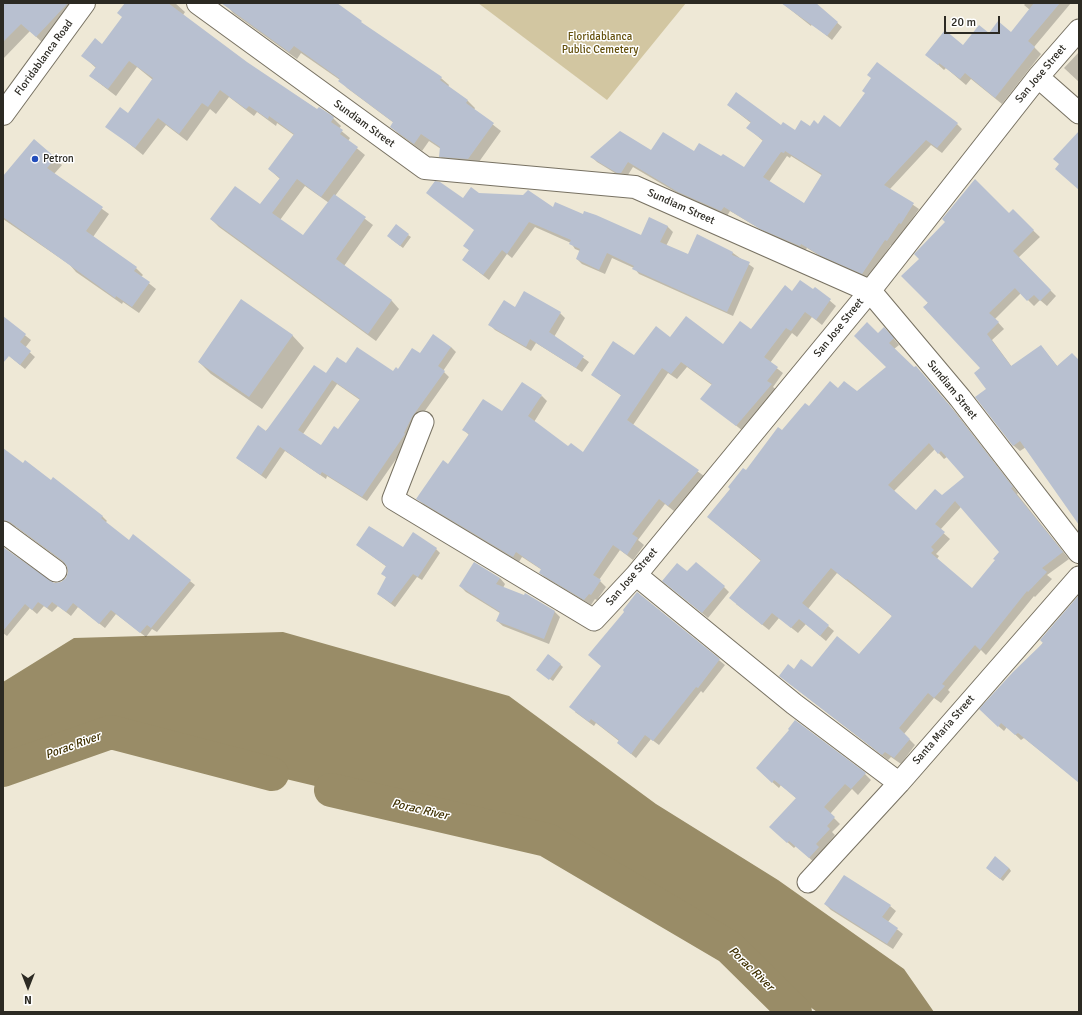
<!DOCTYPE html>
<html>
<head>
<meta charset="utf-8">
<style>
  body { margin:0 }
  #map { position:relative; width:1082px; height:1015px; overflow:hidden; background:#eee8d6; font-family:Signika,sans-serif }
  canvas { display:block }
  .frame { position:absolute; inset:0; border:4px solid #2c2a23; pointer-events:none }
  .north { position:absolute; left:8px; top:967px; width:40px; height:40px; -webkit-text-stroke:3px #fff; paint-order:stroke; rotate:180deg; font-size:11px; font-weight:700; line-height:16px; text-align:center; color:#2c2a23 }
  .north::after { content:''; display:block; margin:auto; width:14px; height:18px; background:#2c2a23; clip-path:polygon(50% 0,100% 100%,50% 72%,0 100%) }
  .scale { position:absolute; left:944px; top:16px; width:56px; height:18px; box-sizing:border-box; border:2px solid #2c2a23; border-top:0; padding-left:5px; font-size:12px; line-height:14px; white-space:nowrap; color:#2c2a23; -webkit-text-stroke:3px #fff; paint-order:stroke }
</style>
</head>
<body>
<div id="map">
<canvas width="1082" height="1015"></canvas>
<div class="frame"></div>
<div class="north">N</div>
<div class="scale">20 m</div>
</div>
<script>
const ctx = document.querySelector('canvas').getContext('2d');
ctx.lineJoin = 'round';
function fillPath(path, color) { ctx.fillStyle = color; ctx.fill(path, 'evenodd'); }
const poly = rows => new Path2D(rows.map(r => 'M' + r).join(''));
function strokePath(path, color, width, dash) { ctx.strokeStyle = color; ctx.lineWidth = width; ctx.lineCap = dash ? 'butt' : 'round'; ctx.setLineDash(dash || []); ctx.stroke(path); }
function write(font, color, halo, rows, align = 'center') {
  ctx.font = font + ' Signika,sans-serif'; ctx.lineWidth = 3; ctx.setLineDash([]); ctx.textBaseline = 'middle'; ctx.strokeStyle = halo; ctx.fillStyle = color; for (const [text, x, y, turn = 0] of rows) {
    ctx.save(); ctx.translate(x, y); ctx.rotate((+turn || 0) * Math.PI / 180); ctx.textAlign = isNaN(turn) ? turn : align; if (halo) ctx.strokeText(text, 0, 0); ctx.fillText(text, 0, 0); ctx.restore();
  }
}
fillPath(poly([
  [478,3,686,3,607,100]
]), '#d2c6a1');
fillPath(poly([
  [283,632,509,696,656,804,778,880,904,969,934,1012,817,1012,656,893,504,819,370,799,269,775,139,737,56,745,3,773,3,682,74,638]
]), '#998c67');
fillPath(poly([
  [3,3,81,3,45,45,30,31,3,59],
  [126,3,175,3,185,12,183,15,246,63,318,110,333,118,341,126,339,129,350,138,348,141,365,155,335,196,373,225,344,266,392,301,399,309,376,341,219,227,211,219,261,206,280,179,269,169,294,135,277,123,276,126,257,112,254,116,229,97,216,114,210,109,187,141,166,125,143,155,107,126,128,114,153,80,137,67,116,96,90,76,96,68,83,56,102,45,123,17],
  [305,186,329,203,303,237,280,220],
  [225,3,335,3,368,28,441,78,449,85,448,87,468,101,475,108,474,110,501,131,476,166,447,164,440,156,441,149,429,141,422,151,399,134,391,127,394,123,347,88,340,80,301,53,297,59,233,13],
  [782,3,815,3,842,27,832,40,812,24,811,26],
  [1026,3,1071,3,1034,47,1041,54,1002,104,971,79,966,85,946,68,944,70,926,54,963,46,989,34,1011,33,1030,10,1024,5],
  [1079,52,1079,82,1064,68],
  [728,105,795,131,818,125,841,128,957,124,962,129,942,153,931,145,890,189,919,209,893,246,891,245,868,279,828,261,807,248,805,251,767,233,730,211,727,216,684,197,633,167,626,178,623,178,597,162,592,157,652,152,694,152,721,158,744,168,763,141,748,128,751,123],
  [787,156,790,158,791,156,823,176,805,204,769,182],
  [55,159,62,165,54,174,109,214,93,237,136,268,143,275,141,277,156,289,139,313,123,302,122,304,76,272,70,265,3,219,3,178],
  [428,193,463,200,479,194,553,209,583,215,641,237,667,226,673,232,666,246,688,255,698,235,733,253,754,268,733,316,639,274,634,268,612,258,605,274,582,264,577,259,580,251,575,249,571,243,535,227,512,258,507,254,489,280,463,260,470,251,464,246,475,230],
  [1013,211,1040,237,1018,258,1056,296,1047,306,1040,300,1034,306,1021,293,995,319,1004,329,992,340,1012,367,1041,346,1058,367,1079,361,1079,523,1026,447,1020,451,1014,446,976,397,987,389,982,368,924,307],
  [408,235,411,237,403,248,391,239],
  [815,288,836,306,822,325,812,317,797,337,792,333,770,363,783,373,773,387,777,390,743,431,702,399,712,385,687,367,677,379,668,373,633,425,704,476,674,511,665,504,638,540,644,545,633,560,620,550,599,580,606,587,597,600,595,599,591,605,546,578,540,573,542,570,522,557,519,562,424,505,418,499,449,465,469,435,463,429,542,396,547,401,534,422,568,448,584,454,622,396,592,375,671,338,724,345,751,331,793,292,814,290],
  [515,308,560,313,565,318,554,337,589,362,582,372,536,343,531,351,495,330,490,325],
  [3,318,31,340,25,348,35,357,25,369,3,351],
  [878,334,890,334,899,345,894,349,914,369,922,373,956,413,1018,493,1017,494,1069,559,1047,575,1052,579,1035,597,1034,596,986,655,981,650,948,690,950,692,941,703,934,698,904,734,915,745,901,764,891,757,888,760,780,676,794,670,812,668,859,655,892,616,837,573,808,609,834,631,826,641,806,624,798,633,779,618,769,630,736,604,761,561,714,522,746,471,782,432,809,407,838,390,857,393,888,367],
  [935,449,944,459,947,457,965,477,942,497,916,511,894,491],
  [961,507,1001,552,996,560,972,589,937,559,939,556,936,554,950,539,940,530],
  [292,335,304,348,262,409,211,374,199,362],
  [451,347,456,352,443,371,449,377,417,422,410,439,367,501,327,476,326,479,285,451,266,479,237,458,326,374,346,364,393,373,421,355],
  [337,384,360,400,339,430,322,447,303,434],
  [3,455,24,464,51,481,102,516,107,521,105,523,129,541,133,536,195,585,157,632,152,629,146,637,116,614,105,628,78,607,71,616,58,606,52,612,44,606,37,614,30,608,7,636,3,633,3,548,54,584,61,583,66,579,69,573,66,564,16,527,10,525,3,526],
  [357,545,403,549,436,549,440,553,422,580,417,577,395,607,378,594,387,578,383,574,387,567],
  [687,572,724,587,729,592,708,618,669,586],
  [500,578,505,584,503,588,554,611,560,617,549,644,503,626,497,621,500,613,466,592,460,586],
  [638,593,725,665,703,693,701,691,659,745,651,739,636,758,618,743,619,741,596,723,594,726,575,712,602,666,589,655,626,612],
  [1079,597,1079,782,1024,738,1021,740,1007,727,1004,731,986,715],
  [549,655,563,667,553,681,540,672],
  [763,774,865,774,871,780,858,795,852,789,830,814,840,824,832,832,835,835,822,851,825,853,816,864,796,846,794,848,777,833,797,799,781,785,779,788],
  [1009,868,1011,871,1003,881,990,871],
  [825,904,890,906,896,911,888,922,903,934,893,949,831,910]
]), '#0003');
strokePath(poly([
  [3,770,111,732,272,774],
  [331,790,547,840,729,947,795,1012]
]), '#998c67', 34);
fillPath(poly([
  [3,3,68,3,36,37,21,24,3,42],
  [125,3,168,3,247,62,317,109,319,107,334,117,331,122,343,130,340,134,358,147,321,197,297,179,272,213,303,235,334,194,366,217,336,259,392,300,368,334,210,219,235,186,260,204,280,178,268,169,294,134,269,116,268,119,249,106,246,109,220,90,208,107,202,103,179,134,158,118,135,148,105,127,120,107,128,113,153,78,129,61,108,89,89,76,96,67,81,56,95,38,102,44,122,17,117,13],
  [221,3,337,3,362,21,361,22,442,77,440,80,468,100,466,103,494,123,468,159,439,157,440,147,421,134,414,144,390,127,393,122,338,81,340,79,294,46,289,52],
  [781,3,816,3,838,22,827,36],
  [1034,3,1060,3,1028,41,1035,47,995,98,965,73,960,79,939,63,938,65,925,55,945,30,963,45,979,25,989,33,998,21,1011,32],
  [877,62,958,123,937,148,926,140,884,185,914,203,901,224,899,223,887,241,885,240,862,274,821,256,801,244,800,246,760,229,724,207,721,211,678,192,628,162,621,173,617,173,590,157,620,131,651,150,663,132,694,151,699,143,721,156,723,154,744,167,763,140,746,128,751,122,727,105,736,92,781,125,783,122,795,130,801,120,810,126,814,120,818,124,824,115,840,127,865,93,862,91,871,78,867,75],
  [785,151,822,174,804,203,763,177,781,152,784,153],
  [1079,131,1079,190,1055,169,1059,164,1053,159],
  [34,139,56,158,47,168,103,207,86,231,137,267,134,271,150,282,132,307,116,296,115,298,3,217,3,176],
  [975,179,1009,213,1013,209,1034,230,1013,251,1051,290,1040,301,1034,295,1027,301,1015,288,989,313,999,322,987,334,1011,366,1041,345,1057,366,1072,353,1079,360,1079,525,1020,441,1013,446,975,397,986,389,974,373,980,368,923,307,928,303,901,276,919,259,914,254,945,222,942,219],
  [435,181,440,182,463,198,471,187,479,193,523,195,528,190,553,207,555,202,583,214,584,211,596,215,641,235,649,217,668,226,660,242,688,254,697,234,733,252,732,255,750,262,727,312,632,269,634,266,607,253,599,270,576,259,580,249,569,244,571,240,529,222,507,254,502,250,483,275,462,260,469,250,463,246,474,230,426,193],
  [396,224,409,234,400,246,387,236],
  [800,280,813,289,815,287,831,299,816,320,805,312,791,331,786,328,764,357,778,367,767,381,772,384,736,426,700,399,712,384,681,362,671,374,662,368,627,420,699,470,668,506,659,499,632,534,638,538,627,555,613,545,593,575,601,580,591,595,589,594,584,600,539,573,541,569,516,552,513,557,416,499,443,460,448,464,469,434,462,430,483,399,502,411,522,382,542,395,528,416,568,446,571,443,583,452,621,395,591,375,613,341,634,355,656,326,670,337,686,316,723,344,740,321,751,329,785,285,792,291],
  [524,291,561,312,549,332,584,356,576,368,530,339,526,347,488,325,504,300,515,307],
  [241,299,293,335,249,397,198,362],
  [3,316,26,334,20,342,31,351,20,365,9,356,3,363],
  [867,322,878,333,884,327,894,338,889,343,914,367,916,366,950,406,1013,487,1011,488,1063,552,1042,568,1047,572,1028,592,1027,591,980,650,975,645,942,684,945,686,934,698,928,693,899,728,910,739,894,758,885,752,882,755,779,676,788,664,794,669,801,659,812,667,837,636,859,654,892,616,847,579,846,580,831,568,802,603,829,625,820,636,799,619,791,628,772,613,762,625,729,598,761,560,707,517,730,489,728,487,743,468,746,470,778,427,782,430,805,403,809,406,830,381,838,388,844,381,857,391,886,367,854,336],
  [929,443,938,454,941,451,964,477,942,495,935,489,916,510,888,485],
  [955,501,999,552,993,559,995,560,972,588,931,553,934,550,931,547,945,532,935,524],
  [433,334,451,347,438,366,445,371,412,417,404,433,405,434,362,497,322,472,320,475,280,447,261,475,236,458,258,425,266,431,314,365,326,373,337,357,346,363,357,347,393,371,396,367,398,369,412,348,420,353],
  [332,380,360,399,338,429,334,426,321,445,298,430],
  [3,448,23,463,25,460,51,480,53,477,103,516,101,518,129,540,133,534,191,580,151,628,147,625,140,633,111,610,99,624,73,603,66,612,52,602,47,608,38,602,32,610,25,604,3,631,3,547,54,583,61,582,66,578,68,572,67,566,63,561,10,522,3,520],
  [369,526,403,547,413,532,437,548,418,577,413,574,391,603,377,594,386,577,381,574,386,566,356,545],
  [474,562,500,578,496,584,524,595,525,593,555,611,544,639,496,621,500,612,459,586],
  [696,562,725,586,702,613,662,581,677,563,687,571],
  [637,592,720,659,698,688,696,687,653,741,645,735,631,754,617,743,619,740,591,719,589,722,569,707,601,666,588,655,624,612,623,610],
  [1079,595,1079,783,1018,733,1015,735,1001,723,998,727,979,709,1013,672,1043,643,1040,640],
  [548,654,561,664,549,680,536,670],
  [795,720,866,773,851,789,845,784,824,807,835,817,827,826,830,829,816,844,819,847,809,858,789,841,787,843,769,827,796,798,774,780,772,783,756,768,789,730,788,729],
  [995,856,1009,868,1000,879,986,868],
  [844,875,891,905,882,917,898,928,887,944,824,904]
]), '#b8c0d0');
const street = poly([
  [1038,77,1079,113],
  [423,422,393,499,594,620,636,575,870,291,1038,77,1079,30],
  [3,532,56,571],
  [636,575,794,704,899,783],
  [808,882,899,783,1079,577]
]);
const secondary = poly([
  [198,3,425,168,635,187,870,291,960,398,1079,552]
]);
const primary = poly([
  [3,114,84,3]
]);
strokePath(street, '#777162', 23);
strokePath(secondary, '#777162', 24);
strokePath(primary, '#777162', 24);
strokePath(street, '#fff', 21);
strokePath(secondary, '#fff', 22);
strokePath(primary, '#fff', 22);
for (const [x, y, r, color] of [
  [35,159,4,"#224dbb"]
]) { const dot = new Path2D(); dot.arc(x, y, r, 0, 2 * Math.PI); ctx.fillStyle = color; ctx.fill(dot); strokePath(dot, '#fff', 1.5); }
write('11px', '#634f0b', '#fff', [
  ["Floridablanca",600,37],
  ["Public Cemetery",600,50]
]);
write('11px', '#2c2a23', '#fff', [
  ["Floridablanca Road",44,58,-54],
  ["San Jose Street",1041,74,-50],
  ["Sundiam Street",364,124,36],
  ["Sundiam Street",681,207,24],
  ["San Jose Street",839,328,-51],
  ["Sundiam Street",952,390,51],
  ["San Jose Street",632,577,-49],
  ["Santa Maria Street",944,730,-49]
]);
write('11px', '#2c2a23', '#fff', [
  ["Petron",43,159]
], 'left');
write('italic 12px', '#3f3000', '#fff', [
  ["Porac River",73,746,-20],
  ["Porac River",420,810,13],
  ["Porac River",751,969,44]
]);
</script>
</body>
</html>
